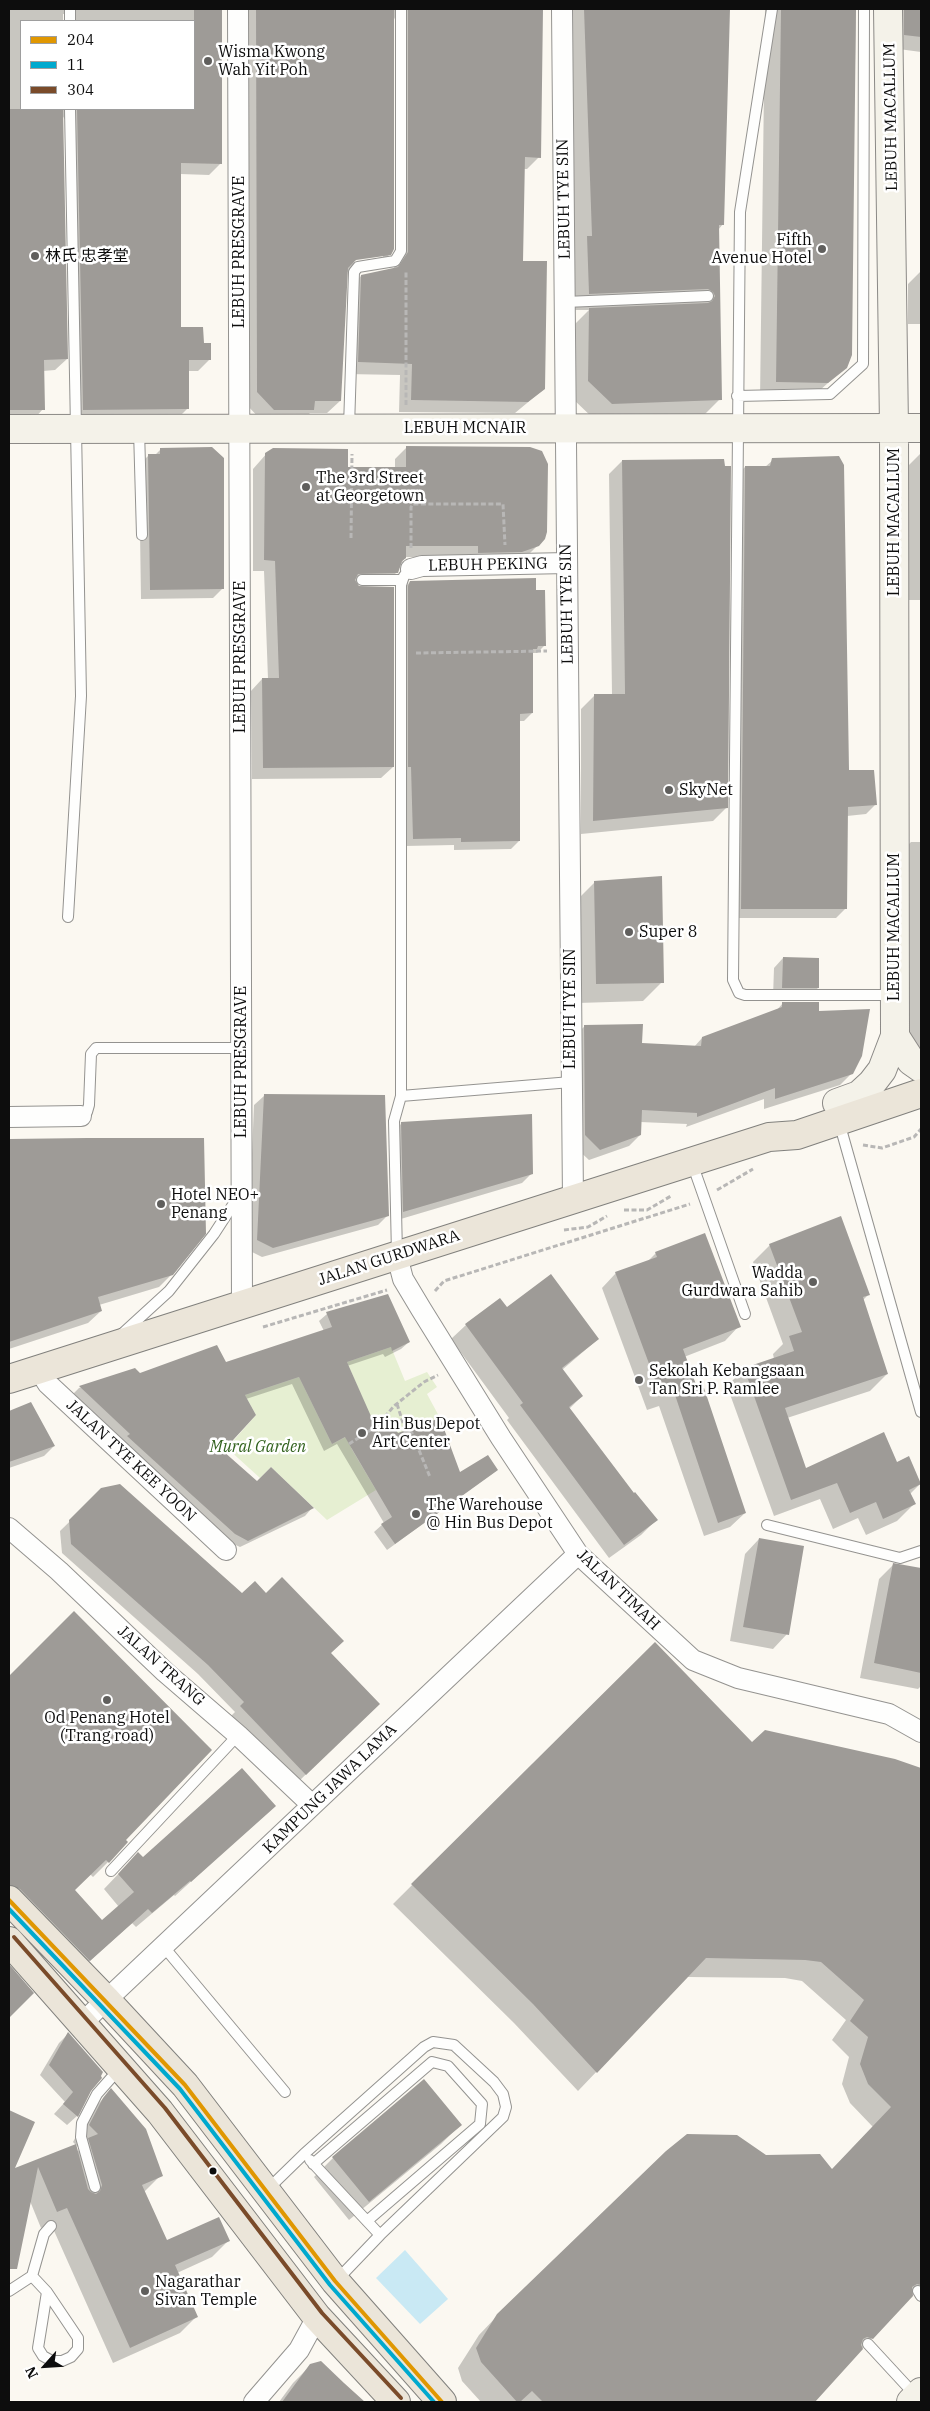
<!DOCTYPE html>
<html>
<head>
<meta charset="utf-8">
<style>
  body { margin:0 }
  #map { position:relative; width:930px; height:2411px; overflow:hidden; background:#fbf8f1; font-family:"IBM Plex Serif",serif }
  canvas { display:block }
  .frame { position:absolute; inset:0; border:10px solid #0d0d0d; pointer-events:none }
  .legend { position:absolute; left:20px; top:20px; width:175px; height:90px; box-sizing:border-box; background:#fff; border:1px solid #9e9e9e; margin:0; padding:6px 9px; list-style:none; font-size:15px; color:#0d0d0d }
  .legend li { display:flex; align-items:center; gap:10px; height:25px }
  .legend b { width:25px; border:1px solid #9e9e9e }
  .north { position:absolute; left:20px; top:2341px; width:50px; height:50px; -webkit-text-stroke:4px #fff; paint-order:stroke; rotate:244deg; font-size:14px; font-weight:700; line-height:20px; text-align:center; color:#0d0d0d }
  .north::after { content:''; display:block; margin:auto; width:18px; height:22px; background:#0d0d0d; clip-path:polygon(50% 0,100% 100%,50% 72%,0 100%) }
</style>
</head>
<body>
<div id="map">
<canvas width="930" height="2411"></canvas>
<div class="frame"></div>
<ul class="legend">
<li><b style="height:6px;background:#e09701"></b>204</li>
<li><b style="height:6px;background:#00a9ce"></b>11</li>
<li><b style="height:6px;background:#7a4b2a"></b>304</li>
</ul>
<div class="north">N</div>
</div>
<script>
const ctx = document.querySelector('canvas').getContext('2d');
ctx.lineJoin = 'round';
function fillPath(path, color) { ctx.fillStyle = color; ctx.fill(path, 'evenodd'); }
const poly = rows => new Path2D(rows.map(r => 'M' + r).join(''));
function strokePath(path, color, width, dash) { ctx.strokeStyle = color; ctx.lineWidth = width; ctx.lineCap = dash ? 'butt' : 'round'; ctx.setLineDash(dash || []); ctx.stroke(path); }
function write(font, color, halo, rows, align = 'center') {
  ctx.font = font + ' "IBM Plex Serif","Noto Sans SC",serif'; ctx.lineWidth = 5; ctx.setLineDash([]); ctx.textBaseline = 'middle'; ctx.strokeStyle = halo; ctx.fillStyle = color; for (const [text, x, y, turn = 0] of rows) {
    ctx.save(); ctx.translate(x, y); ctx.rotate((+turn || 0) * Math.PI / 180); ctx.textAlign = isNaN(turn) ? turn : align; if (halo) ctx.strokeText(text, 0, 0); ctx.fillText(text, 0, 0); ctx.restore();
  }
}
fillPath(poly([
  [391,1347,405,1381,427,1372,437,1387,427,1394,440,1418,415,1427,427,1460,351,1448,376,1490,327,1520,271,1467,260,1478,227,1448,256,1415,245,1395,299,1377,332,1444,373,1423,347,1362]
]), '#e6efd2');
fillPath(poly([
  [405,2250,448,2299,420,2324,376,2278]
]), '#c9e9f4');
fillPath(poly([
  [9,9,221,9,221,163,209,175,180,174,180,328,202,344,210,359,198,371,188,371,188,408,176,420,72,421,66,121,62,115,67,359,55,370,43,371,43,409,32,421,9,421],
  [63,14,65,14,65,21,194,21,194,109,21,109,21,21,63,21],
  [244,9,542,9,539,157,527,169,523,169,522,262,544,389,515,413,399,412,400,375,346,374,349,288,361,276,393,269,396,264,396,22,393,15,390,254,377,266,346,272,340,401,327,413,310,413,301,421,262,421,246,404],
  [383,255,383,257,350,263,350,260],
  [568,9,729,9,723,224,718,230,720,399,703,416,595,420,572,398,573,326,589,310,573,310,571,254,575,249],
  [765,9,856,9,850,355,846,367,810,399,760,399],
  [890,9,921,9,921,52,891,48],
  [921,271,921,324,908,324,908,284],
  [407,447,538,545,526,557,405,557,397,572,385,584,355,584,393,767,381,778,252,779,251,691,262,679,268,679,264,571,253,571,253,469,268,452,347,468,395,468,395,459],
  [161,449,223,588,213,598,141,599,139,465,149,455,155,455],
  [921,453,921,600,904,600,902,472],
  [773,460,848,771,875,805,866,814,847,816,846,908,836,918,731,918,735,477,745,467,765,467],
  [622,461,726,808,713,821,581,834,581,709,594,696,612,695,609,474],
  [410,582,535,591,545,645,537,653,531,653,532,713,524,721,519,721,519,841,511,849,454,850,454,845,405,846,402,590],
  [911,842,921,842,921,1054,905,1048,901,852],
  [595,882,662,982,643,1001,578,1003,576,901],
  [783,958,818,988,808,997,773,997,774,968],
  [783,1003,852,1073,840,1085,764,1109,764,1099,686,1127,687,1124,640,1122,640,1135,629,1146,589,1160,575,1147,573,1037,585,1026,641,1045,694,1047,702,1038,776,1011],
  [264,1096,388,1215,378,1225,262,1257,248,1250,254,1105],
  [401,1124,532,1173,522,1183,394,1221,392,1133],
  [203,1139,172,1274,159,1287,99,1305,101,1311,88,1323,9,1349,9,1141],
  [770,1245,868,1295,863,1300,887,1374,870,1391,787,1418,806,1470,896,1464,920,1484,910,1494,914,1504,897,1521,866,1535,858,1518,833,1529,820,1499,774,1516,727,1386,744,1369,774,1359,773,1354,783,1344,753,1262],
  [656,1253,739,1326,725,1341,684,1357,745,1513,730,1527,704,1536,659,1406,647,1410,602,1288,616,1273,647,1262],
  [500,1299,507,1309,598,1339,562,1370,582,1396,569,1409,633,1495,656,1520,641,1535,609,1558,507,1420,509,1418,451,1339,466,1325],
  [327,1314,409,1342,401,1349,385,1357,383,1354,347,1366,377,1434,397,1434,459,1473,497,1470,387,1550,374,1532,384,1523,337,1444,324,1451,292,1384,246,1399,221,1452,257,1482,312,1508,305,1516,240,1547,227,1541,72,1395,79,1388,135,1370,140,1374,226,1363,324,1331,319,1321],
  [30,1404,54,1446,44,1456,9,1468,9,1412],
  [102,1490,242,1595,330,1654,378,1704,296,1784,231,1716,235,1712,198,1674,62,1553,60,1531],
  [759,1539,787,1634,773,1649,730,1641,745,1554],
  [893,1565,921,1570,921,1686,918,1689,860,1678,879,1579],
  [74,1613,124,1840,108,1862,93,1877,90,1874,73,1890,102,1922,119,1907,104,1889,123,1869,143,1859,274,1806,175,1896,174,1895,136,1927,132,1923,74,1975,9,1908,9,1678],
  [655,1643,752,1744,894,1760,921,1770,921,2285,813,2402,481,2402,462,2381,458,2368,479,2335,498,2315,765,2156,832,2170,873,2127,850,2103,842,2084,849,2057,832,2040,846,2020,802,1981,785,1978,687,1977,578,2091,514,2023,393,1904],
  [9,1966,33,1993,9,2017],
  [68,2034,90,2090,77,2116,67,2125,54,2114,65,2102,40,2075,59,2043],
  [424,2081,460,2125,441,2144,349,2220,314,2177,333,2158],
  [111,2090,161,2175,144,2192,166,2242,228,2241,212,2257,177,2273,196,2317,180,2333,113,2363,51,2224,41,2228,30,2201,18,2259,9,2269,9,2112,34,2122,13,2171,77,2152,80,2149,73,2142,87,2116],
  [321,2362,363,2402,279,2402,293,2383,311,2365]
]), '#0003');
fillPath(poly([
  [194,9,222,9,222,164,181,163,181,327,203,327,204,343,211,343,211,360,189,360,189,409,83,410,77,109,194,109],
  [256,9,394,9,394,249,391,255,356,260,348,268,341,401,315,401,314,410,274,410,257,392],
  [408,9,543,9,541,158,525,157,523,261,547,261,545,389,528,402,411,400,412,364,358,362,361,275,398,267,408,252],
  [584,9,730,9,724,225,719,225,722,400,612,404,588,381,589,308,708,303,712,301,715,296,713,292,708,289,589,294,587,236,592,236],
  [781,9,856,9,852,355,847,368,828,383,776,382],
  [904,9,921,9,921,37,904,35],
  [9,109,63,109,68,359,44,360,45,410,9,410],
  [406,446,530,447,542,451,548,464,547,532,545,539,539,546,522,552,478,553,478,546,406,546,406,558,402,561,398,573,358,574,355,580,359,586,394,587,394,767,263,768,262,678,279,678,275,561,264,560,265,453,273,448,348,449,348,467,406,467],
  [212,447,224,458,224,589,150,590,148,454,160,454,160,448],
  [839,456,844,465,849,770,874,770,877,805,848,807,847,909,741,909,745,466,770,466,772,458],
  [724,459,725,466,731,466,728,808,593,821,594,694,625,694,622,460],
  [536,578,536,590,545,590,546,646,538,646,537,649,533,649,533,713,520,714,520,841,461,842,461,838,413,839,411,767,408,767,408,586,410,581],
  [662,876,664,983,596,984,594,881],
  [783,957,819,958,819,988,782,988],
  [782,1002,819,1002,819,1011,870,1009,862,1056,853,1074,775,1099,775,1088,697,1117,697,1113,642,1110,641,1135,600,1150,585,1135,584,1025,643,1024,642,1043,701,1046,702,1037,782,1007],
  [264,1094,385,1095,389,1216,273,1248,257,1240],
  [532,1114,533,1174,403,1212,401,1122],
  [87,1138,204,1138,206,1234,173,1275,98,1297,102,1311,9,1342,9,1139],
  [841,1216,870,1295,863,1297,888,1374,785,1408,806,1468,884,1432,897,1462,909,1456,921,1484,909,1490,916,1504,883,1519,876,1502,850,1513,837,1483,791,1500,744,1368,794,1351,789,1336,802,1332,769,1244],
  [705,1233,741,1327,683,1349,698,1390,704,1388,746,1513,718,1523,674,1392,661,1396,615,1272,657,1257,655,1252],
  [551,1274,599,1339,562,1368,583,1396,569,1407,634,1493,635,1492,658,1520,624,1545,520,1405,523,1403,465,1324,500,1298,507,1307],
  [388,1294,410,1342,392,1351,391,1347,347,1362,378,1432,392,1423,398,1433,440,1418,460,1472,488,1455,498,1470,395,1544,381,1524,392,1517,345,1437,332,1444,299,1377,245,1395,256,1415,223,1451,257,1481,271,1467,314,1508,248,1541,235,1534,172,1477,127,1436,130,1434,79,1386,135,1368,140,1373,217,1345,226,1362,332,1327,326,1312],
  [31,1402,55,1446,9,1462,9,1411],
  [120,1484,242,1593,255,1581,266,1593,282,1577,344,1641,331,1653,380,1704,306,1775,240,1706,244,1702,208,1665,71,1544,69,1520,101,1488],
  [759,1538,804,1546,789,1635,743,1627],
  [893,1563,921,1568,921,1673,874,1663],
  [74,1611,212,1750,126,1840,128,1842,109,1863,106,1860,75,1890,102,1920,134,1892,118,1874,138,1852,143,1857,242,1768,276,1806,191,1882,190,1881,152,1913,148,1909,90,1961,20,1889,9,1885,9,1676],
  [655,1642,752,1742,765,1730,895,1759,921,1768,921,2285,917,2284,912,2287,913,2296,873,2339,867,2337,863,2339,861,2345,863,2349,815,2402,543,2402,532,2391,520,2402,517,2402,481,2362,476,2348,497,2314,666,2151,687,2134,737,2135,766,2155,820,2154,832,2169,891,2107,868,2084,860,2064,868,2037,850,2021,864,2000,821,1962,805,1960,706,1958,597,2073,533,2004,411,1884],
  [9,1964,34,1993,9,2018],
  [68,2032,103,2072,101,2076,102,2078,91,2091,78,2117,63,2104,73,2092,49,2065],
  [424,2079,462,2125,369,2202,332,2157],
  [111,2088,146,2129,163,2176,142,2185,167,2240,219,2217,230,2241,175,2265,198,2317,130,2348,67,2208,57,2212,38,2167,17,2269,9,2269,9,2110,35,2122,15,2168,76,2144,88,2189,91,2192,96,2194,100,2191,102,2185,88,2138,98,2134,89,2125,103,2098],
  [321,2361,344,2383,365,2402,282,2402,310,2364]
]), '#9e9b97');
const lane = poly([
  [772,9,740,212,733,980,739,993,745,995,893,995],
  [70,21,70,9],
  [565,302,708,296],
  [737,396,830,394,863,364,864,9],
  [349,427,354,272,358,267,364,266,395,261,401,251,401,9],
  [139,430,142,535],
  [362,580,402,580],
  [68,917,81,696,70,109],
  [401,1096,571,1082],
  [81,1116,87,1112,89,1105,91,1054,96,1048,241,1048],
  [839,1122,921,1412],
  [692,1163,745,1314],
  [397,1254,394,1121,401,1096,401,585,404,576,411,569],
  [122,1334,169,1291,214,1234,238,1197],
  [767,1525,900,1558,921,1551],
  [111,1871,238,1735],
  [164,1947,285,2092],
  [310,2160,380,2235],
  [313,2164,432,2062,448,2066,482,2104,480,2124,367,2221],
  [95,2187,81,2137,82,2123,97,2094,120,2068],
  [267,2190,304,2154,424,2047,433,2042,454,2045,494,2082,503,2094,506,2107,503,2117,380,2235,336,2281],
  [32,2276,47,2292,78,2338,78,2349,71,2357,62,2361,52,2361,43,2356,38,2348,47,2292],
  [9,2291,32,2276,44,2234,51,2226],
  [918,2291,921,2296],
  [868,2344,916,2396]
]);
const street = poly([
  [238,9,242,1305],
  [562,9,573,1200],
  [411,569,422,566,567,563],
  [9,1117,81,1116],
  [397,1256,403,1279,421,1309,501,1438,578,1554,693,1660,738,1678,889,1714,921,1732],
  [39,1370,48,1384,226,1550],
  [9,1528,59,1571,165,1672,238,1735,312,1805],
  [82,2023,578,1554],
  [254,2402,299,2350,317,2317]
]);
const secondary = poly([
  [9,429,921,428],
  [895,1036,911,1061,921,1068],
  [837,1103,859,1095,872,1083,882,1070,895,1036,894,427,888,9],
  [911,2402,921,2392]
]);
const primary = poly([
  [9,1379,769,1137,797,1135,921,1093],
  [9,1900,106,2000,185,2085,335,2281,442,2402],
  [9,1941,160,2112,317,2317,396,2402]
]);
strokePath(lane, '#949390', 12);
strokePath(street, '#949390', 22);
strokePath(secondary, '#8b8986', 30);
strokePath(primary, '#81807d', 30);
strokePath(poly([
  [406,405,406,272],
  [351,538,352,454],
  [411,548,411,507,413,504,503,504,505,545],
  [416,653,547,651],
  [863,1145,882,1148,914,1137,921,1129],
  [717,1190,753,1169],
  [624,1210,647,1210,671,1196],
  [564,1230,588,1227,607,1216],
  [435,1291,444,1281,690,1204],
  [263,1327,387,1290],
  [397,1404,404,1426,412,1433,430,1477],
  [349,1444,378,1425,394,1406,424,1382,438,1375]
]), '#b8b7b6', 3, [5, 2.5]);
strokePath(lane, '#fefefd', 10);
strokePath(street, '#fefefd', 20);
strokePath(secondary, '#f4f2e9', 28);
strokePath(primary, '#ebe5d9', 28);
strokePath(poly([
  [9,1900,185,2085,335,2281,442,2402]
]), '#e09701', 4);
strokePath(poly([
  [9,1909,180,2089,330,2285,434,2402]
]), '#00a9ce', 4);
strokePath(poly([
  [14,1937,165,2108,322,2313,401,2398]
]), '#7a4b2a', 4);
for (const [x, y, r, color] of [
  [208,61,5,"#605f5d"],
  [822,249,5,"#605f5d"],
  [35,256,5,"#605f5d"],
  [306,487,5,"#605f5d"],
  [669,790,5,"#605f5d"],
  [629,932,5,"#605f5d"],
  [161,1204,5,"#605f5d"],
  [813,1282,5,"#605f5d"],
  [639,1380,5,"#605f5d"],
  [362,1433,5,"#605f5d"],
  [416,1514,5,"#605f5d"],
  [107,1700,5,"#605f5d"],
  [213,2171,4.5,"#0d0d0d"],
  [145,2291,5,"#605f5d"]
]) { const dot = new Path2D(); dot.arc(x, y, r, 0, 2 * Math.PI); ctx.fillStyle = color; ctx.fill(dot); strokePath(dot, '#fff', 2); }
write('16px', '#0d0d0d', '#fff', [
  ["Wisma Kwong",218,52],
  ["Wah Yit Poh",218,70],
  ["Fifth",812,240,"right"],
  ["Avenue Hotel",812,258,"right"],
  ["林氏 忠孝堂",45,256],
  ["The 3rd Street",316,478],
  ["at Georgetown",316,496],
  ["SkyNet",679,790],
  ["Super 8",639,932],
  ["Hotel NEO+",171,1195],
  ["Penang",171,1213],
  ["Wadda",803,1273,"right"],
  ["Gurdwara Sahib",803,1291,"right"],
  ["Sekolah Kebangsaan",649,1371],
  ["Tan Sri P. Ramlee",649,1389],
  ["Hin Bus Depot",372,1424],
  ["Art Center",372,1442],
  ["The Warehouse",426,1505],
  ["@ Hin Bus Depot",426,1523],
  ["Od Penang Hotel",107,1718,"center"],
  ["(Trang road)",107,1736,"center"],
  ["Nagarathar",155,2282],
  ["Sivan Temple",155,2300]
], 'left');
write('16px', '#0d0d0d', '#fff', [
  ["LEBUH MACALLUM",891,117,-91],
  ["LEBUH TYE SIN",564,199,-91],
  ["LEBUH PRESGRAVE",239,252,-90],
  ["LEBUH MCNAIR",465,428],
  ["LEBUH MACALLUM",894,522,-90],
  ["LEBUH PEKING",488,565,-1],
  ["LEBUH TYE SIN",567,604,-91],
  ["LEBUH PRESGRAVE",240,657,-90],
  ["LEBUH MACALLUM",894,927,-90],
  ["LEBUH TYE SIN",570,1009,-90],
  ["LEBUH PRESGRAVE",241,1062,-90],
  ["JALAN GURDWARA",389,1258,-18],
  ["JALAN TYE KEE YOON",131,1461,43],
  ["JALAN TIMAH",618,1590,44],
  ["JALAN TRANG",161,1666,42],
  ["KAMPUNG JAWA LAMA",330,1789,-44]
]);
write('italic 16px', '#33631f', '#fff', [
  ["Mural Garden",258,1447]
]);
</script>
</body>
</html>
